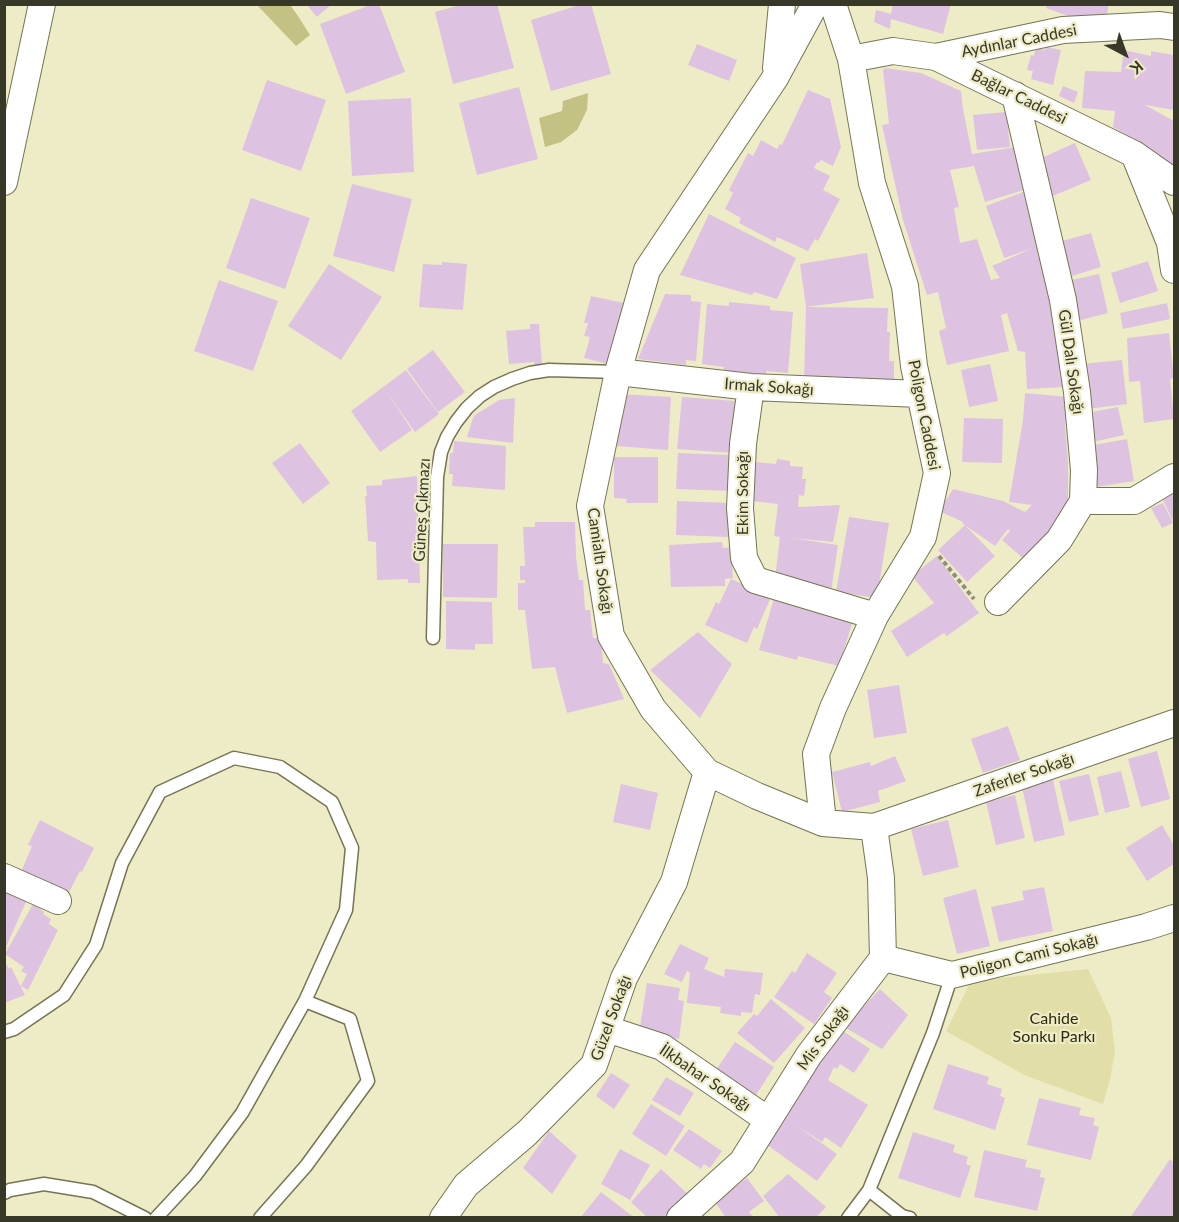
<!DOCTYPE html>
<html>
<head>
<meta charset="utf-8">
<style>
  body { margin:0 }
  #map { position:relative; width:1179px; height:1222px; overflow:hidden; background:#eeecc6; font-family:Lato,sans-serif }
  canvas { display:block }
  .frame { position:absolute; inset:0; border:6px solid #383829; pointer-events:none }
  .north { position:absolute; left:1095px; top:24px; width:60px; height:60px; -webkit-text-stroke:4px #eeecc6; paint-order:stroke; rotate:139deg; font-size:16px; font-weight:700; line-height:24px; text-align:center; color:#383829 }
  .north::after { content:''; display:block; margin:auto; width:21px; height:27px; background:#383829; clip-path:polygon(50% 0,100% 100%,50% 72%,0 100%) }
</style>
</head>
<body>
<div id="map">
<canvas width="1179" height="1222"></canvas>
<div class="frame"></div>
<div class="north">K</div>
</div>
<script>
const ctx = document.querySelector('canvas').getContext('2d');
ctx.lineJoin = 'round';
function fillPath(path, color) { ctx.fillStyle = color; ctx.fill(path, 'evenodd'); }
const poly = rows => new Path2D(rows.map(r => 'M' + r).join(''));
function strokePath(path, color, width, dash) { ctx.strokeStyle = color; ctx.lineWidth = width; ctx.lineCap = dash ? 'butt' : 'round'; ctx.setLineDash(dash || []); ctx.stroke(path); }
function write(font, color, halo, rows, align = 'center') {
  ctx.font = font + ' Lato,sans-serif'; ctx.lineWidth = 4.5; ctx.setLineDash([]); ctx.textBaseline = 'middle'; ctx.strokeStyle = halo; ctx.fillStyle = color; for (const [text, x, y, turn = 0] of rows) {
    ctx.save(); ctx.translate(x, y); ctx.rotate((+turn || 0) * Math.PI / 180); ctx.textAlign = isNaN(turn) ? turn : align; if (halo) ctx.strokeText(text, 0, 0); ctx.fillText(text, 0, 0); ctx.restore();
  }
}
fillPath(poly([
  [1088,969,1111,1018,1115,1052,1110,1079,1103,1104,1024,1075,946,1031,971,981]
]), '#e1dfa7');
fillPath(poly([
  [257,5,290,5,298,16,310,35,296,46],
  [588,93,587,110,577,130,561,142,545,147,539,118,562,111,563,101]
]), '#c4c185');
fillPath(poly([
  [306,4,332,4,317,17],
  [373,4,379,4,405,72,346,94,320,24],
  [464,4,497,4,514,68,453,84,435,12],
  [583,4,591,4,611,74,551,91,531,20],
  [893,4,951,4,943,34,891,19,890,29,874,22,876,10,891,14],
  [1047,4,1109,4,1106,19,1077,19,1046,8],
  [697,44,737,60,729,81,688,65],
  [1046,47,1061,50,1053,85,1031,79,1033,71,1027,70,1031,55,1034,56,1036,48,1045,50],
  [1124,50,1151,56,1151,51,1174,55,1174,110,1145,105,1174,121,1174,168,1139,146,1139,142,1113,127,1115,111,1082,108,1085,71,1121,72],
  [885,68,921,73,961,91,963,109,972,154,1015,147,1027,189,985,202,974,166,950,170,959,207,954,208,960,243,977,239,991,280,1000,278,992,266,1033,248,1004,258,986,206,1026,191,1052,305,1066,387,1027,389,1025,352,1018,351,1007,313,1001,315,1009,351,947,365,939,331,946,328,938,292,927,295,903,220,882,125,889,124,883,70],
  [267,80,326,100,301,171,242,150],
  [1063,86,1078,92,1074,103,1059,96],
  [519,87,538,159,477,175,459,103],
  [808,90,830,99,841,147,833,166,821,160,819,163,817,162,814,168,830,176,823,190,840,199,818,241,815,239,808,251,777,237,775,242,739,223,741,218,725,209,733,193,729,190,748,153,753,156,761,140,777,149,780,144,782,145],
  [411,98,414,172,352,176,348,101],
  [1006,112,1010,147,977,150,973,115],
  [1075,143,1091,180,1048,198,1039,159],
  [352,184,412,199,394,272,333,256],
  [251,198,310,218,285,289,226,268],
  [709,214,796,258,777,299,754,292,752,295,680,275],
  [1091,233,1101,267,1072,276,1062,241],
  [867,253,874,298,806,307,888,308,887,332,890,332,889,361,894,361,894,386,804,382,806,307,800,264],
  [1148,261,1158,291,1120,303,1111,273],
  [442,262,467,264,463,310,419,307,423,264,442,265],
  [329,264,382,297,341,360,288,326],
  [1099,274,1108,313,1077,321,1067,281],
  [219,280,278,301,253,371,194,351],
  [665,294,691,295,691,301,701,302,696,361,686,360,686,365,638,359],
  [591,296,624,303,608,364,584,358,590,337,584,336,588,323,584,323],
  [729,302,770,306,770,310,793,312,788,373,766,371,766,374,723,371,724,367,702,364,707,304,729,306],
  [1167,303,1170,319,1123,329,1120,313],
  [530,324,539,324,542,365,534,366,534,362,509,364,506,331,530,329],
  [1169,333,1174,378,1170,379,1174,419,1144,423,1140,381,1129,382,1127,338],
  [433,350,465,392,438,412,407,369],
  [1122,360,1127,404,1087,409,1082,364],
  [990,364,998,401,969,407,961,370],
  [406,370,439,414,415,432,386,391,412,430,380,452,351,411],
  [1025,393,1068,397,1065,424,1068,462,1068,511,1025,560,1002,540,1010,531,1008,529,995,546,962,523,963,522,939,511,953,489,1003,501,1025,512,1032,505,1009,502,1023,420],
  [620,394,671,397,668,450,617,446],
  [682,397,736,401,732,453,677,449],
  [515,398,513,443,467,437,473,418,475,415,499,400],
  [1118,407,1124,435,1088,443,1087,413],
  [964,418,1003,419,1002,463,962,462],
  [1127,439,1134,481,1096,487,1088,446],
  [454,441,506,446,505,490,452,486,453,474,449,474,450,453,453,453],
  [300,443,330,483,303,504,272,463],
  [678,453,731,455,730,491,676,489],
  [614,457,658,457,658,503,626,503,627,499,614,498],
  [777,459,790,461,790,466,803,467,802,479,806,479,804,496,799,495,798,507,840,505,833,542,791,538,838,545,831,592,775,579,780,537,774,536,778,504,751,501,756,462,776,464],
  [417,476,420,583,408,583,408,579,377,580,376,542,368,541,365,496,367,496,366,486,382,485,382,480],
  [1174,490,1174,523,1163,500],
  [677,501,730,503,729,537,676,535],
  [1163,503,1173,523,1162,528,1151,508],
  [849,517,889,523,877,598,836,592],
  [535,522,575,522,576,557,579,580,583,580,585,610,590,610,593,638,601,638,603,663,609,664,624,699,567,713,555,667,532,669,525,610,518,610,518,583,525,583,525,580,520,580,520,566,525,566,523,527,535,527],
  [965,525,995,556,967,582,938,550],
  [722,542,723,548,731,547,733,578,725,579,725,586,671,587,669,545],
  [443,544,498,544,497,598,443,597],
  [937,556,979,613,947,636,944,633,907,657,891,631,934,603,912,576],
  [731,579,771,597,757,629,754,627,747,643,705,625,716,602,719,604],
  [774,598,853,620,839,666,798,656,797,660,759,650],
  [446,601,492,602,493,644,475,644,475,650,446,649],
  [698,632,732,664,700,718,650,670],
  [899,685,907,733,874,738,867,690],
  [1008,726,1020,760,983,773,971,739],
  [1157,751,1170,799,1141,807,1128,759],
  [895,756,906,781,878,791,880,802,842,812,832,772,870,762,871,766],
  [1121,771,1130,807,1105,813,1097,777],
  [1089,774,1099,815,1069,822,1059,781],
  [1053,780,1065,835,1034,842,1022,787],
  [621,784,658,793,650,830,613,822],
  [1015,795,1025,838,996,845,986,802],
  [40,820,94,848,82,872,80,871,67,896,21,872,32,846,28,845],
  [948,820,959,867,923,876,911,829],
  [1162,825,1174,845,1174,864,1147,881,1126,848],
  [4,884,29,895,6,947,8,947,4,951],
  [1044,887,1053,931,999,942,991,907,1024,900,1022,891],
  [976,889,990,946,957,954,943,898],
  [33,904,39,908,44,912,43,914,51,919,49,924,58,930,28,990,21,986,27,974,21,971,24,967,5,954],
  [680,944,709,958,704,969,724,977,725,969,763,973,760,995,755,994,752,1013,741,1012,741,1016,720,1013,721,1007,687,1003,690,973,687,971,682,982,664,974],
  [807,953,837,973,824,992,832,998,814,1024,774,997,792,971,795,973],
  [4,960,9,969,11,967,25,995,4,1003],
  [647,983,680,988,678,1000,684,1001,679,1039,639,1033],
  [880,989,908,1015,882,1049,844,1027],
  [771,999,805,1028,774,1063,737,1033,754,1014,757,1016],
  [837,1027,870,1049,854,1073,840,1064,837,1069,834,1067,828,1080,868,1105,841,1148,825,1137,822,1142,797,1126,837,1154,817,1181,766,1144],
  [735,1042,774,1067,756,1095,716,1070],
  [948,1064,989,1077,987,1084,1002,1089,1000,1096,1005,1098,995,1130,933,1109],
  [611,1073,630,1085,614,1109,596,1096],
  [666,1077,694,1093,680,1116,652,1100],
  [1039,1098,1081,1108,1079,1115,1095,1118,1093,1125,1099,1127,1091,1160,1027,1145],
  [651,1104,685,1126,666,1156,632,1134],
  [689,1129,722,1151,710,1168,704,1164,701,1169,673,1150],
  [549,1131,577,1156,552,1194,523,1168],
  [913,1132,955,1145,953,1152,968,1157,966,1164,971,1166,960,1198,898,1178],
  [620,1149,650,1165,630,1200,601,1184],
  [984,1150,1027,1160,1025,1167,1041,1170,1040,1177,1045,1178,1037,1211,974,1197],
  [1170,1159,1174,1163,1174,1218,1130,1218],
  [661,1169,690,1196,670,1218,648,1218,631,1202],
  [788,1174,826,1207,815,1218,780,1218,763,1196],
  [747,1178,764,1201,749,1212,754,1218,726,1218,715,1202],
  [601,1192,635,1218,580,1218]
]), '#ddc3e1');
const service = poly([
  [433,638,437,477,441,452,447,437,456,422,467,408,480,396,494,387,512,379,530,373,549,370,618,372],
  [4,1032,14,1029,64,995,96,945,122,863,160,792,234,758,280,767,332,802,352,848,346,910,305,1001,242,1113,195,1176,156,1218],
  [869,1190,902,1216,910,1218],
  [4,1193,10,1190,44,1184,93,1192,145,1218],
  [260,1218,306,1166,368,1081,350,1019,305,1001],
  [848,1218,869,1190,933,1033,952,975]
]);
const minor = poly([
  [813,8,775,78,647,270,618,372,590,506,611,636,653,709,707,772,757,796,823,823,874,827,1174,723],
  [936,57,1063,30,1160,25,1174,27],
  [851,59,893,51,936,57,1134,154,1174,182],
  [776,68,782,4],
  [1134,154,1170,243,1174,270],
  [4,182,42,4],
  [618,372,751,387,920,394],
  [751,387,743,444,740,508,744,558,755,580,875,616],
  [1083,501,1134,501,1174,477],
  [998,602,1059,540,1083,501,1084,470,1077,392,1063,300,1015,95],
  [823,823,816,754,833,708,875,616,923,537,937,473,914,366,905,286,872,183,851,59,833,4],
  [4,877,58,901],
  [883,958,952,975,1146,927,1174,918],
  [607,1029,662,1047,768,1120],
  [443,1218,466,1185,527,1133,594,1065,624,978,674,882,707,772],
  [680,1218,742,1162,809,1055,883,958,881,878,874,827]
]);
strokePath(service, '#767452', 15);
strokePath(minor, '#767452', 28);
strokePath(poly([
  [939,556,974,599]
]), '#908f75', 4, [4.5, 3]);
strokePath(service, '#fff', 12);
strokePath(minor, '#fff', 26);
write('16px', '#383829', '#eeecc6', [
  ["Aydınlar Caddesi",1019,41,-11],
  ["Bağlar Caddesi",1019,97,26],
  ["Gül Dalı Sokağı",1071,362,82],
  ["Irmak Sokağı",769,387,4],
  ["Poligon Caddesi",924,415,79],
  ["Ekim Sokağı",743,493,-90],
  ["Güneş Çıkmazı",422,510,-87],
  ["Camialtı Sokağı",600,561,82],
  ["Zaferler Sokağı",1024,775,-19],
  ["Poligon Cami Sokağı",1029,956,-14],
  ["Güzel Sokağı",611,1018,-70],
  ["Mis Sokağı",823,1038,-54],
  ["İlkbahar Sokağı",705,1078,34]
]);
write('16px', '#2d2b10', '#eeecc6', [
  ["Cahide",1054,1019],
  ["Sonku Parkı",1054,1037]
]);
</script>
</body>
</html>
